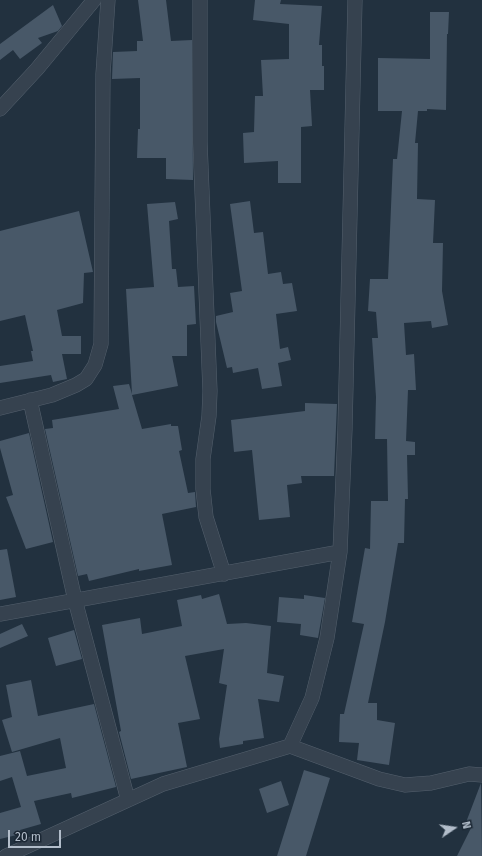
<!DOCTYPE html>
<html>
<head>
<meta charset="utf-8">
<style>
  body { margin:0 }
  #map { position:relative; width:482px; height:856px; overflow:hidden; background:#22313f; font-family:"Fira Sans",sans-serif }
  canvas { display:block }
  .north { position:absolute; left:434px; top:808px; width:40px; height:40px; -webkit-text-stroke:3px #1b2734; paint-order:stroke; rotate:77deg; font-size:11px; font-weight:700; line-height:16px; text-align:center; color:#b2bdca }
  .north::after { content:''; display:block; margin:auto; width:14px; height:18px; background:#b2bdca; clip-path:polygon(50% 0,100% 100%,50% 72%,0 100%) }
  .scale { position:absolute; left:8px; top:830px; width:53px; height:18px; box-sizing:border-box; border:2px solid #b2bdca; border-top:0; padding-left:5px; font-size:12px; line-height:14px; white-space:nowrap; color:#b2bdca; -webkit-text-stroke:3px #1b2734; paint-order:stroke }
</style>
</head>
<body>
<div id="map">
<canvas width="482" height="856"></canvas>
<div class="north">N</div>
<div class="scale">20 m</div>
</div>
<script>
const ctx = document.querySelector('canvas').getContext('2d');
ctx.lineJoin = 'round';
function fillPath(path, color) { ctx.fillStyle = color; ctx.fill(path, 'evenodd'); }
const poly = rows => new Path2D(rows.map(r => 'M' + r).join(''));
function strokePath(path, color, width, dash) { ctx.strokeStyle = color; ctx.lineWidth = width; ctx.lineCap = dash ? 'butt' : 'round'; ctx.setLineDash(dash || []); ctx.stroke(path); }
fillPath(poly([
  [138,0,166,0,171,41,192,40,193,180,166,179,166,158,137,158,138,129,140,129,140,78,112,79,113,52,137,51,137,41,143,41],
  [255,0,281,0,280,4,322,6,319,45,322,45,322,66,324,66,324,90,310,90,312,126,301,127,301,183,278,183,278,161,244,163,243,133,254,132,255,96,263,96,261,60,289,59,289,24,253,20],
  [53,5,62,26,58,31,38,38,42,43,20,59,13,50,0,60,0,44],
  [430,12,449,12,448,34,447,34,446,110,427,109,427,111,418,111,415,143,418,143,417,199,435,200,433,243,443,243,442,291,448,325,432,328,431,321,404,323,406,355,414,354,416,390,408,390,406,441,415,442,415,455,407,455,408,499,405,499,404,543,398,543,385,622,368,703,377,703,377,720,395,723,389,765,357,760,359,743,339,742,340,714,344,714,364,624,352,622,365,548,370,549,371,501,388,501,387,439,375,439,376,397,372,338,378,338,376,312,368,311,370,279,388,279,393,159,397,159,402,111,378,111,378,58,430,59],
  [250,201,254,233,263,232,268,274,281,272,283,284,292,283,297,311,276,314,280,349,288,347,291,360,278,363,282,386,262,389,258,368,233,373,232,367,227,368,216,322,216,316,233,312,230,293,242,291,230,204],
  [175,202,178,219,169,221,172,269,176,269,178,287,194,286,196,324,187,325,187,356,172,356,178,386,132,395,142,429,171,424,171,426,178,426,182,450,179,451,188,493,195,492,196,507,162,514,172,565,139,571,139,569,89,581,87,574,78,576,45,429,53,428,52,420,119,409,113,386,129,384,132,394,126,289,154,287,147,204],
  [79,211,93,272,84,273,83,303,57,310,62,336,81,336,81,354,62,354,67,379,53,382,51,375,0,383,0,366,33,361,31,351,33,351,25,315,0,321,0,231],
  [305,403,337,404,334,476,301,476,302,483,287,485,290,517,259,520,252,450,234,452,231,420,305,411],
  [29,433,53,542,26,549,6,497,13,495,0,448,0,441],
  [7,549,16,597,0,600,0,550],
  [219,594,227,624,246,623,271,626,267,673,284,676,279,702,258,699,264,738,243,741,243,744,220,748,219,739,227,685,219,683,224,649,185,656,200,719,178,723,187,767,131,779,119,732,121,731,102,625,140,618,142,634,182,626,177,600,201,595,202,599],
  [304,595,325,598,318,638,300,635,301,624,277,622,279,597,304,599],
  [22,624,28,636,0,648,0,634],
  [74,630,82,659,56,666,48,638],
  [31,680,38,716,94,704,116,787,72,798,71,793,34,801,41,824,20,830,21,834,0,839,0,813,21,807,12,777,0,781,0,756,20,751,27,776,66,768,60,738,12,752,2,720,12,717,6,685],
  [304,770,330,778,306,856,277,856],
  [281,781,289,805,267,813,259,789],
  [481,783,482,856,457,856,471,828,465,825]
]), '#485868');
const minor = poly([
  [200,0,200,142,210,391,209,416,203,459,203,489,206,517,224,574],
  [0,109,37,69,94,0],
  [30,400,75,600,128,800],
  [0,408,52,395,76,385,86,379,95,365,101,344,103,74,108,0],
  [0,614,340,552],
  [290,746,379,779,405,785,431,783,469,774,482,775],
  [6,856,163,784,290,746,312,698,327,638,340,552,345,429,355,0]
]);
strokePath(minor, '#54606d', 15);
strokePath(minor, '#36424f', 14);
</script>
</body>
</html>
